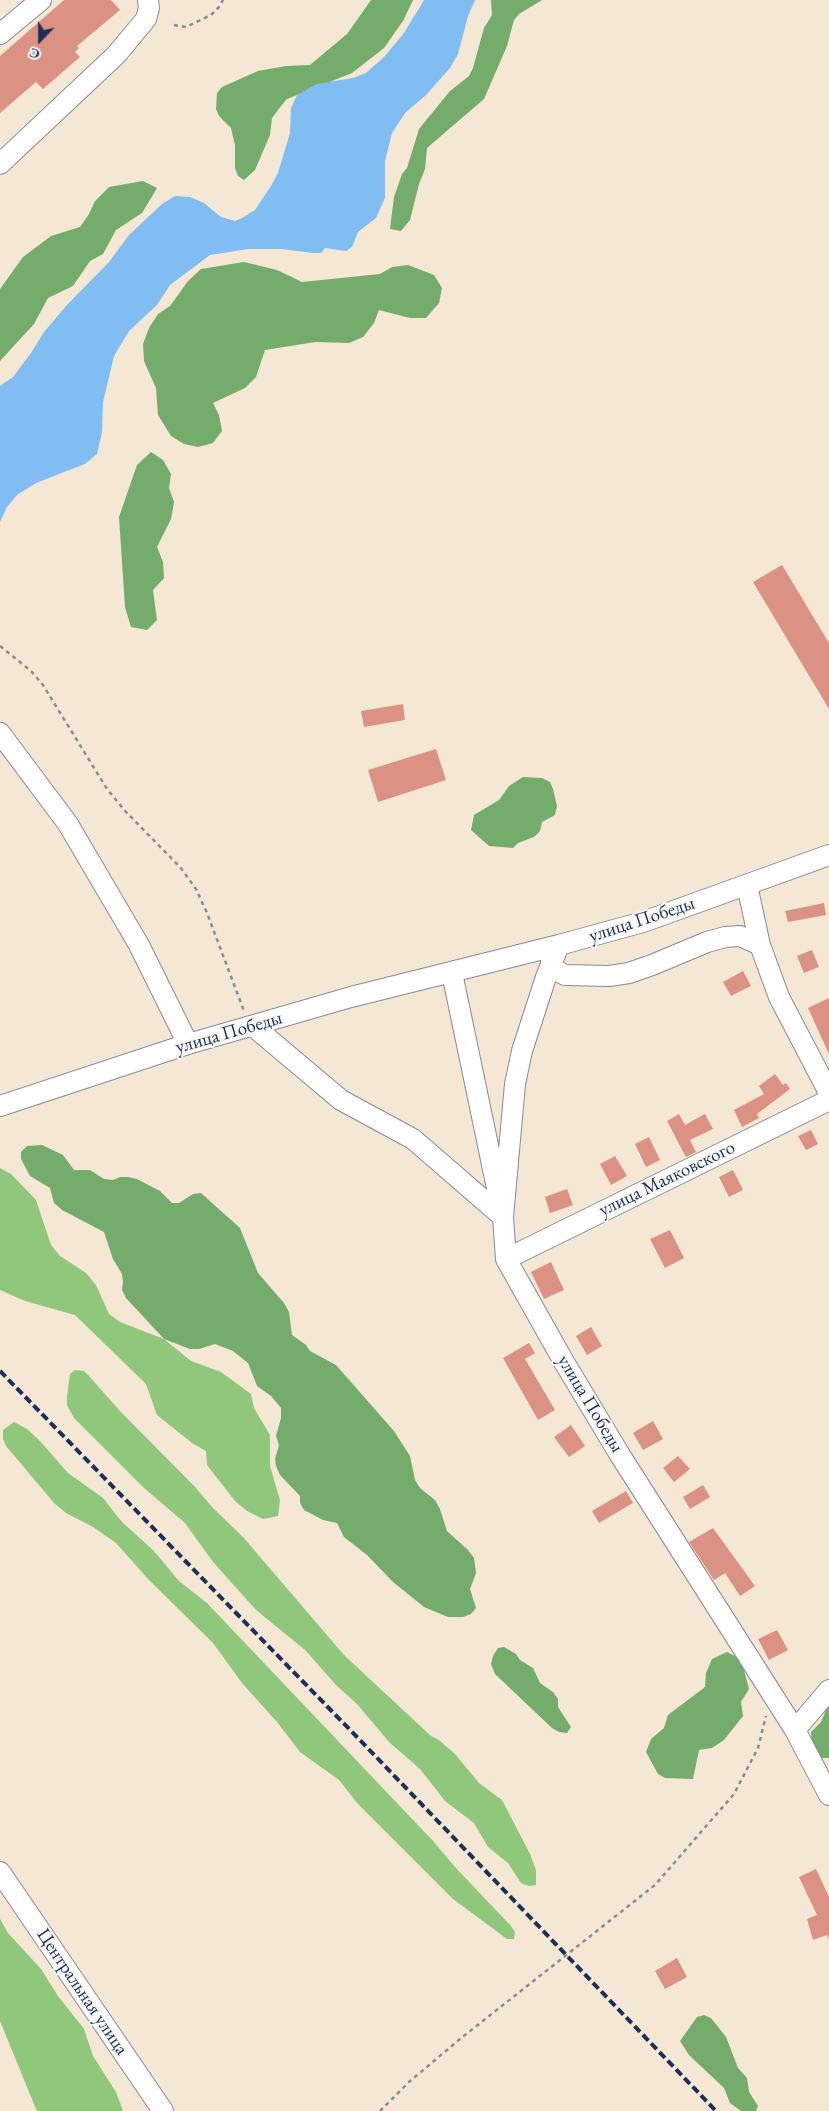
<!DOCTYPE html>
<html>
<head>
<meta charset="utf-8">
<style>
  body { margin:0 }
  #map { position:relative; width:829px; height:2111px; overflow:hidden; background:#f4e7d3; font-family:"EB Garamond",serif }
  canvas { display:block }
  .north { position:absolute; left:15px; top:15px; width:50px; height:50px; -webkit-text-stroke:4px #f6f6f2; paint-order:stroke; rotate:202deg; font-size:14px; font-weight:700; line-height:20px; text-align:center; color:#1b2f5e }
  .north::after { content:''; display:block; margin:auto; width:18px; height:22px; background:#1b2f5e; clip-path:polygon(50% 0,100% 100%,50% 72%,0 100%) }
</style>
</head>
<body>
<div id="map">
<canvas width="829" height="2111"></canvas>
<div class="north">С</div>
</div>
<script>
const ctx = document.querySelector('canvas').getContext('2d');
ctx.lineJoin = 'round';
function fillPath(path, color) { ctx.fillStyle = color; ctx.fill(path, 'evenodd'); }
const poly = rows => new Path2D(rows.map(r => 'M' + r).join(''));
function strokePath(path, color, width, dash) { ctx.strokeStyle = color; ctx.lineWidth = width; ctx.lineCap = dash ? 'butt' : 'round'; ctx.setLineDash(dash || []); ctx.stroke(path); }
function write(font, color, halo, rows, align = 'center') {
  ctx.font = font + ' "EB Garamond",serif'; ctx.lineWidth = 4; ctx.setLineDash([]); ctx.textBaseline = 'middle'; ctx.strokeStyle = halo; ctx.fillStyle = color; for (const [text, x, y, turn = 0] of rows) {
    ctx.save(); ctx.translate(x, y); ctx.rotate((+turn || 0) * Math.PI / 180); ctx.textAlign = isNaN(turn) ? turn : align; if (halo) ctx.strokeText(text, 0, 0); ctx.fillText(text, 0, 0); ctx.restore();
  }
}
fillPath(poly([
  [0,1168,11,1174,36,1200,51,1245,60,1256,86,1273,96,1285,109,1314,120,1322,164,1339,191,1361,221,1372,251,1394,254,1408,270,1435,270,1466,280,1500,278,1516,263,1519,247,1511,235,1501,207,1465,206,1451,192,1443,157,1415,146,1384,75,1315,25,1301,0,1290],
  [75,1370,84,1371,89,1376,119,1410,196,1488,213,1508,243,1537,344,1655,431,1736,439,1740,455,1754,479,1783,502,1800,530,1854,536,1870,536,1885,529,1886,521,1883,508,1863,488,1847,474,1823,445,1801,420,1769,389,1742,357,1704,336,1685,305,1650,256,1610,213,1562,185,1523,144,1488,74,1418,67,1405,67,1397,70,1374],
  [14,1422,27,1429,40,1441,68,1473,103,1498,122,1522,154,1551,179,1581,207,1603,434,1842,455,1867,511,1926,515,1932,514,1939,507,1939,453,1899,358,1804,339,1780,300,1752,277,1722,242,1683,213,1643,149,1580,116,1543,93,1527,66,1513,54,1503,6,1446,3,1439,3,1430],
  [0,1919,8,1933,41,1969,58,1996,84,2029,93,2056,116,2092,123,2111,38,2111,36,2109,0,2021]
]), '#90c87b');
fillPath(poly([
  [371,0,413,0,403,21,384,48,352,73,287,99,281,106,272,118,270,135,255,170,244,180,238,176,235,168,235,145,231,128,219,116,216,109,217,93,222,87,258,71,286,66,310,65,347,34],
  [491,0,542,0,519,14,514,20,507,46,484,99,427,148,425,169,419,184,410,220,401,231,390,229,394,197,402,174,407,168,419,129,450,91,469,76,473,68,484,28,492,15],
  [143,181,157,188,142,213,116,230,103,254,90,261,73,286,48,298,34,324,0,361,0,289,23,257,51,236,80,227,89,214,95,201,109,187],
  [244,262,277,270,302,282,380,274,392,267,408,265,434,275,442,288,439,303,426,318,410,318,379,310,374,323,363,337,349,343,315,342,265,350,256,377,245,388,213,403,219,415,222,431,213,443,198,447,184,444,171,436,158,415,156,388,144,361,143,344,149,328,158,314,170,306,188,281,201,269],
  [151,452,163,460,171,474,169,488,174,502,171,519,157,547,163,562,164,578,153,590,157,620,147,630,131,627,125,607,119,517,137,465],
  [523,777,542,778,550,782,553,789,557,806,555,815,542,822,540,831,534,837,518,843,513,848,489,846,471,830,474,815,499,800,509,786],
  [42,1145,63,1155,74,1170,90,1170,104,1179,113,1180,120,1177,128,1177,137,1179,160,1191,172,1203,179,1203,193,1194,201,1193,240,1228,258,1273,284,1303,289,1312,292,1335,306,1345,310,1351,336,1365,394,1431,410,1456,415,1480,420,1488,435,1500,440,1509,447,1531,468,1550,474,1558,476,1573,470,1589,476,1608,471,1614,463,1617,448,1617,424,1607,393,1582,367,1555,344,1537,337,1523,323,1520,304,1510,300,1503,300,1496,280,1475,276,1466,275,1459,279,1445,276,1436,281,1418,281,1408,271,1396,257,1386,248,1363,233,1351,215,1344,199,1349,190,1349,164,1339,126,1298,122,1290,123,1282,122,1274,113,1259,104,1232,62,1210,54,1203,50,1188,30,1176,21,1159,21,1152,27,1146],
  [504,1647,516,1654,520,1660,533,1668,540,1683,553,1692,558,1699,558,1707,571,1727,567,1733,559,1732,552,1728,495,1674,491,1664,493,1656,498,1648],
  [727,1652,741,1659,749,1689,741,1702,743,1716,724,1740,712,1748,699,1750,693,1779,665,1778,658,1774,646,1752,651,1739,664,1728,668,1715,705,1687,706,1673,712,1659],
  [829,1703,829,1758,821,1758,812,1746,811,1732,821,1722],
  [704,2015,711,2018,726,2037,738,2068,747,2078,749,2092,758,2106,756,2111,741,2111,730,2103,724,2088,689,2055,680,2041,697,2017]
]), '#74ac6b');
fillPath(poly([
  [424,0,475,0,468,16,458,54,450,68,426,95,405,113,392,133,385,161,385,198,376,218,358,232,352,247,346,251,325,248,321,253,313,253,282,249,248,249,210,255,170,285,157,305,129,331,114,356,103,402,102,432,97,454,85,464,36,483,17,495,7,507,0,522,0,386,13,377,31,353,44,332,66,306,109,262,129,235,162,204,175,196,190,197,204,203,221,217,235,221,242,218,255,210,271,186,278,173,290,133,291,108,297,95,317,84,353,78,366,73,384,57,404,33]
]), '#80bdf3');
fillPath(poly([
  [64,0,111,0,120,10,77,46,79,48,75,52,80,57,43,89,36,82,0,113,0,56],
  [782,565,829,643,829,709,753,582],
  [403,704,405,720,364,727,361,711],
  [436,749,446,780,378,802,368,770],
  [824,903,826,915,788,922,785,911],
  [812,950,819,967,804,973,797,956],
  [743,971,751,986,731,996,723,982],
  [829,998,829,1054,808,1008],
  [775,1074,783,1085,786,1083,790,1089,757,1114,759,1118,742,1127,734,1110,764,1094,759,1086],
  [679,1114,685,1125,705,1114,713,1129,690,1140,696,1152,686,1157,667,1121],
  [811,1130,818,1144,806,1150,798,1136],
  [649,1137,660,1160,646,1167,635,1144],
  [615,1156,627,1176,611,1185,600,1164],
  [733,1170,743,1190,729,1197,719,1177],
  [567,1189,573,1205,550,1213,545,1197],
  [670,1230,684,1258,665,1268,650,1239],
  [551,1262,564,1290,544,1299,531,1272],
  [591,1327,602,1346,587,1355,576,1336],
  [529,1343,535,1353,525,1359,555,1410,538,1420,503,1358],
  [653,1421,663,1439,643,1450,633,1433],
  [571,1425,585,1446,569,1457,554,1437],
  [678,1456,690,1469,674,1482,663,1468],
  [703,1485,710,1497,690,1509,683,1497],
  [626,1491,633,1503,599,1523,592,1511],
  [713,1528,755,1586,740,1596,725,1573,714,1580,689,1542],
  [777,1630,788,1650,769,1660,758,1639],
  [816,1869,829,1897,829,1940,827,1935,813,1940,807,1919,817,1915,799,1877],
  [677,1958,687,1977,665,1989,655,1971]
]), '#db9283');
const minor = poly([
  [0,34,41,0],
  [0,164,116,55,146,19,149,8,148,0],
  [0,733,68,824,139,945,188,1044],
  [747,885,760,945,779,997,829,1093],
  [551,963,555,970,565,975,609,976,629,973,652,965,707,942,725,937,740,936,760,945],
  [452,973,503,1217,506,1259,564,1362,620,1455,795,1730,829,1795],
  [253,1026,341,1100,413,1139,503,1217,515,1084,522,1051,546,977,559,945],
  [0,1106,188,1044,351,997,559,945,643,922,829,855],
  [506,1259,829,1100],
  [795,1730,829,1690],
  [0,1872,163,2111]
]);
strokePath(minor, '#888b98', 22);
strokePath(poly([
  [174,25,186,27,211,15,219,7,223,0],
  [0,646,31,671,43,685,107,789,126,812,180,867,196,889,207,913,244,1011],
  [380,2111,409,2082,460,2039,655,1885,734,1794,758,1748,766,1716]
]), '#888b98', 2.5, [4, 4]);
strokePath(minor, '#fff', 20);
strokePath(poly([
  [0,1371,358,1738,716,2111]
]), '#1b2f5e', 4, [8, 4]);
write('19px', '#1b2f5e', '#f6f6f2', [
  ["улица Победы",642,920,-18],
  ["улица Победы",229,1033,-16],
  ["улица Маяковского",667,1179,-26],
  ["улица Победы",590,1404,59],
  ["Центральная улица",82,1992,56]
]);
</script>
</body>
</html>
